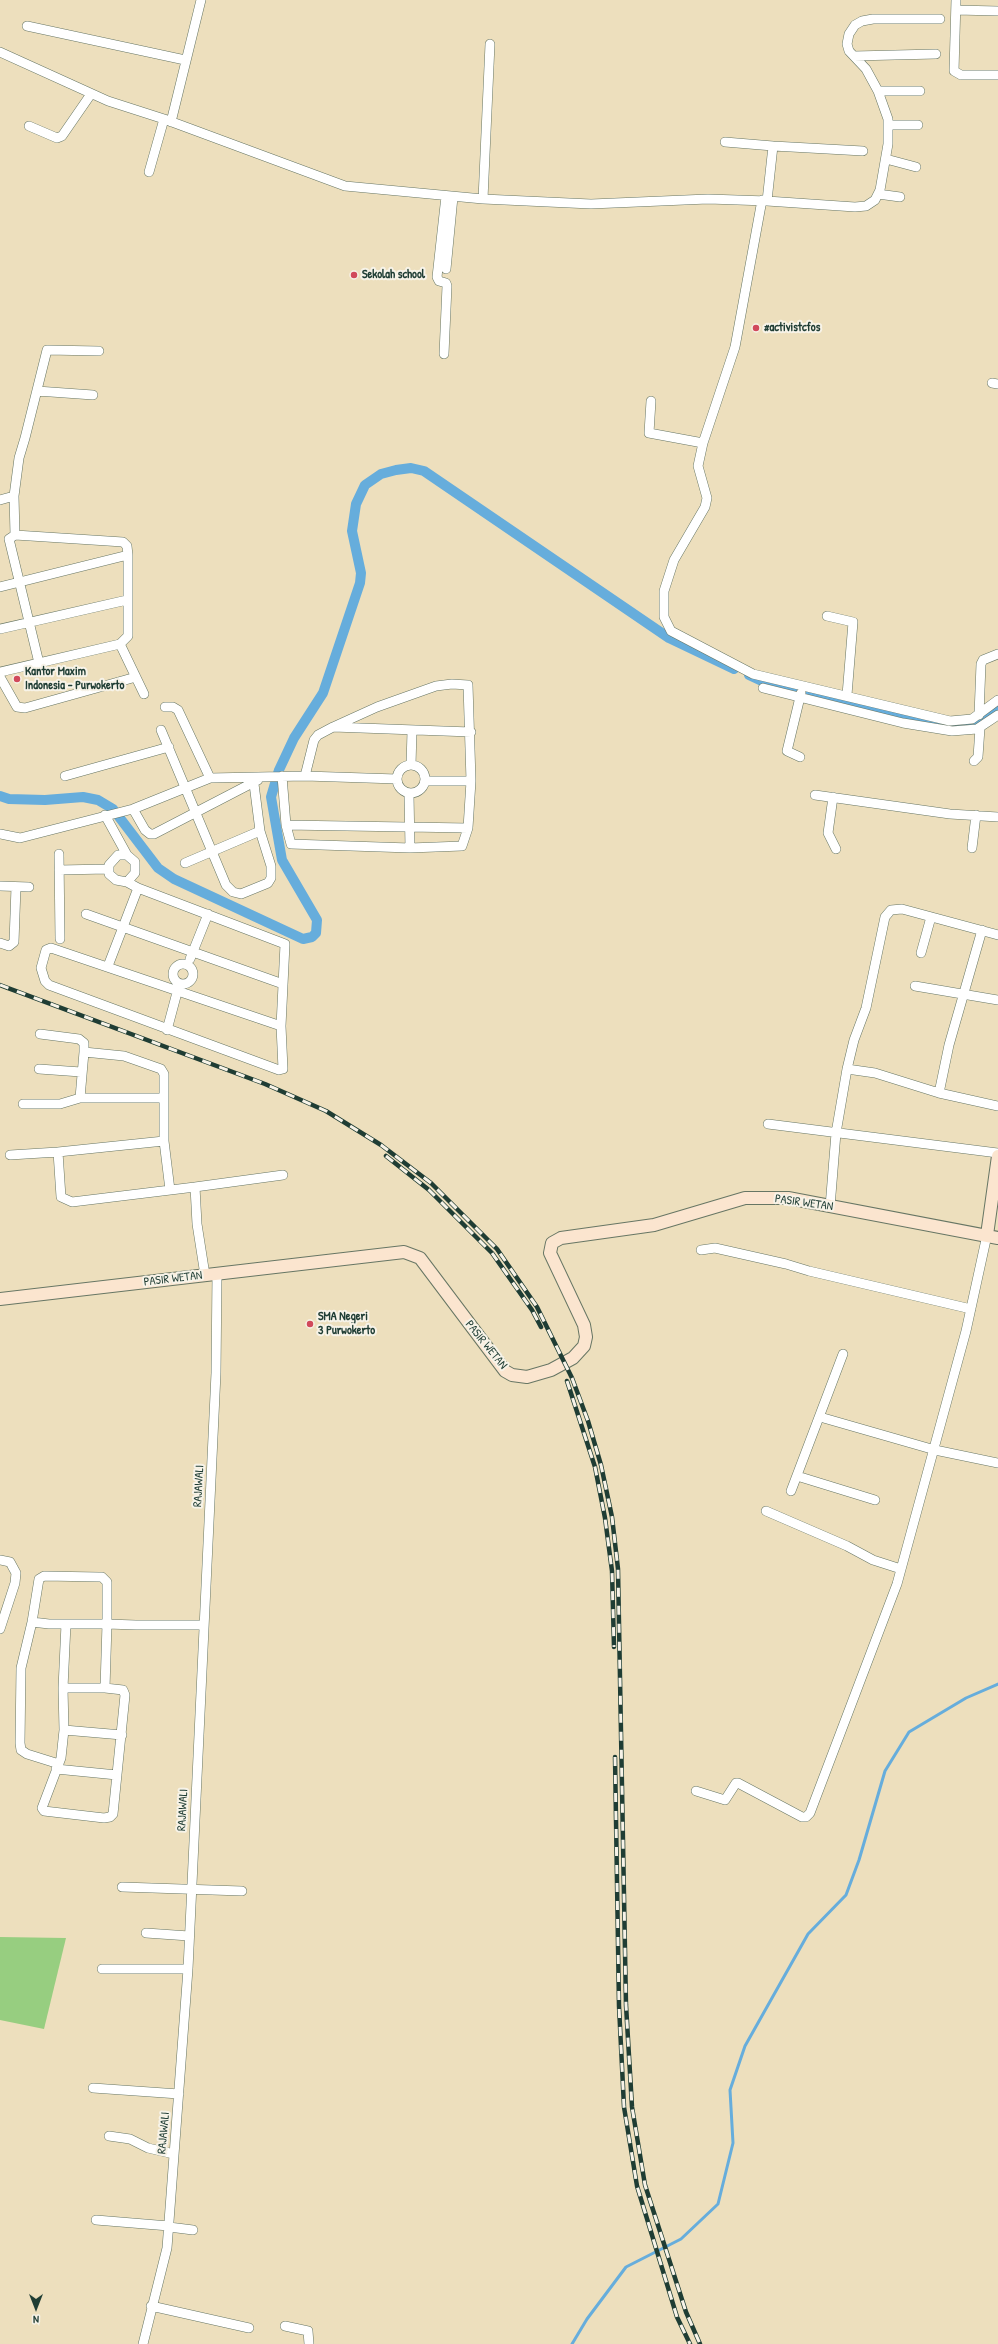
<!DOCTYPE html>
<html>
<head>
<meta charset="utf-8">
<style>
  body { margin:0 }
  #map { position:relative; width:998px; height:2344px; overflow:hidden; background:#eddfbd; font-family:"Patrick Hand",sans-serif }
  canvas { display:block }
  .north { position:absolute; left:16px; top:2288px; width:40px; height:40px; -webkit-text-stroke:3px #f7f3e8; paint-order:stroke; rotate:180deg; font-size:11px; font-weight:700; line-height:16px; text-align:center; color:#1f3d34 }
  .north::after { content:''; display:block; margin:auto; width:14px; height:18px; background:#1f3d34; clip-path:polygon(50% 0,100% 100%,50% 72%,0 100%) }
</style>
</head>
<body>
<div id="map">
<canvas width="998" height="2344"></canvas>
<div class="north">N</div>
</div>
<script>
const ctx = document.querySelector('canvas').getContext('2d');
ctx.lineJoin = 'round';
function fillPath(path, color) { ctx.fillStyle = color; ctx.fill(path, 'evenodd'); }
const poly = rows => new Path2D(rows.map(r => 'M' + r).join(''));
function strokePath(path, color, width, dash) { ctx.strokeStyle = color; ctx.lineWidth = width; ctx.lineCap = dash ? 'butt' : 'round'; ctx.setLineDash(dash || []); ctx.stroke(path); }
function write(font, color, halo, rows, align = 'center') {
  ctx.font = font + ' "Patrick Hand",sans-serif'; ctx.lineWidth = 4; ctx.setLineDash([]); ctx.textBaseline = 'middle'; ctx.strokeStyle = halo; ctx.fillStyle = color; for (const [text, x, y, turn = 0] of rows) {
    ctx.save(); ctx.translate(x, y); ctx.rotate((+turn || 0) * Math.PI / 180); ctx.textAlign = isNaN(turn) ? turn : align; if (halo) ctx.strokeText(text, 0, 0); ctx.fillText(text, 0, 0); ctx.restore();
  }
}
fillPath(poly([
  [0,1937,66,1938,44,2029,0,2020]
]), '#97ce80');
strokePath(poly([
  [572,2344,587,2319,626,2267,681,2239,718,2204,733,2143,730,2090,745,2046,808,1934,846,1895,859,1860,885,1771,909,1732,966,1698,998,1684]
]), '#66addc', 3);
strokePath(poly([
  [749,675,764,682,957,727,974,725,986,718,998,707],
  [0,796,9,799,45,800,83,797,98,800,113,809,158,868,174,879,303,939,312,937,316,933,317,920,282,860,271,797,279,770,294,738,323,693,360,583,361,573,352,531,356,504,365,485,381,474,396,470,411,468,424,471,669,638,734,669]
]), '#66addc', 10);
const street = poly([
  [956,0,954,71,961,75,998,75],
  [956,10,998,11],
  [27,26,185,60],
  [0,52,108,101,164,119,345,186,483,199,591,204,708,199,767,201,855,207,866,206,875,200,880,190,888,144,888,119,878,91,866,69,849,51,847,44,849,34,855,25,862,21,873,19,940,19],
  [854,56,936,54],
  [878,91,920,91],
  [171,122,201,0],
  [888,125,918,125],
  [29,126,57,138,62,136,91,94],
  [725,142,773,146],
  [886,159,916,167],
  [149,172,164,119],
  [878,194,900,197],
  [483,199,490,44],
  [767,201,773,146,863,151],
  [446,269,453,197],
  [444,354,447,286,446,283,439,281,437,277,446,196],
  [992,383,998,384],
  [37,391,93,395],
  [651,401,649,433,703,443,735,347,762,200],
  [703,443,698,466,707,498,705,507,674,560,664,591,664,617,671,631,753,674,950,721,972,719,998,700],
  [0,500,14,496],
  [0,587,128,555],
  [827,616,853,622,847,695],
  [0,629,127,600],
  [120,644,144,694],
  [39,663,9,539,15,535,14,496,19,458,25,438,47,350,99,351],
  [0,672,120,644,128,636,128,555,127,546,123,542,15,535],
  [0,677,17,707,25,708,136,677],
  [763,688,903,723,952,731,977,729,998,715],
  [165,707,173,707,178,710,210,778],
  [979,715,981,664,983,660,998,654],
  [161,730,226,885,233,892,241,894,268,883,271,878,271,866,260,831,254,784],
  [800,757,787,751,801,693],
  [974,761,978,757,980,728],
  '397 779a14 14 0 1 1 28 0a14 14 0 1 1-28 0Z',
  [411,765,412,731],
  [65,776,169,747],
  [282,776,286,825,291,844,410,848,462,846,468,828,471,781,468,685,452,684,436,686,377,707,333,727],
  [305,776,314,740,318,735,333,727,471,732],
  [426,781,471,781],
  [409,794,410,848],
  [815,795,950,814,998,817],
  [833,797,828,833,836,849],
  [133,809,145,830,150,834,154,834,258,780],
  [105,815,127,855],
  [286,825,468,828],
  [0,834,20,838,133,809,210,778,305,776,397,779],
  [972,848,976,815],
  [59,854,60,939],
  [185,863,260,831],
  [59,870,108,869],
  [127,882,135,873,135,862,127,855,118,855,109,865,109,874,116,880,127,882,138,888,285,944,281,1026,283,1069,279,1070,49,985,45,981,41,968,46,950,51,948,281,1026],
  [0,886,29,887],
  [86,914,283,984],
  [0,943,9,946,14,942,16,887],
  [921,953,931,917],
  [190,959,208,914],
  '173 974a10 10 0 1 1 20 0a10 10 0 1 1-20 0Z',
  [108,966,138,888],
  [915,986,998,1000],
  [167,1030,179,985],
  [40,1034,79,1039,84,1043,84,1052],
  [39,1069,81,1072],
  [847,1069,875,1073,939,1093,998,1106],
  [939,1093,949,1045,982,930],
  [80,1098,164,1098],
  [23,1104,60,1104,80,1098,84,1052,124,1056,161,1069,164,1074,164,1141,170,1190],
  [768,1124,998,1153],
  [164,1141,58,1152,61,1197,72,1202,195,1187,197,1224,205,1275],
  [10,1155,58,1152],
  [195,1187,283,1175],
  [830,1207,836,1133,847,1069,854,1040,866,1008,885,917,891,910,902,909,998,935],
  [701,1250,715,1248,786,1264,809,1271,971,1309],
  [820,1417,935,1450,998,1463],
  [797,1476,875,1500],
  [791,1491,843,1354],
  [766,1511,847,1546,873,1560,901,1569],
  [0,1560,10,1562,16,1573,15,1583,0,1629],
  [32,1622,21,1668,20,1743,21,1750,27,1754,59,1764],
  [66,1624,63,1688,64,1730,61,1758,42,1808,44,1811,104,1818,110,1817,113,1814,125,1695,123,1690,105,1688,107,1624,107,1582,102,1577,99,1577,44,1576,39,1579,32,1622,49,1624,107,1624,136,1625,204,1625],
  [63,1688,105,1688],
  [64,1730,122,1735],
  [56,1769,117,1775],
  [696,1791,725,1800,736,1783,738,1783,802,1817,806,1817,810,1813,897,1584,966,1331,987,1235],
  [122,1887,242,1891],
  [146,1933,189,1936],
  [102,1969,188,1969],
  [93,2088,179,2094],
  [109,2136,130,2139,148,2148,174,2154],
  [96,2220,169,2226],
  [169,2227,193,2230],
  [151,2306,249,2328],
  [285,2326,308,2331,309,2344],
  [143,2344,167,2248,188,1969,216,1373,217,1274]
]);
const secondary = poly([
  [987,1235,998,1156],
  [0,1299,404,1252,420,1258,505,1371,512,1375,527,1377,551,1370,573,1358,584,1346,586,1337,584,1325,550,1253,552,1243,561,1238,654,1225,745,1198,788,1198,998,1238]
]);
strokePath(street, '#677664', 10);
strokePath(secondary, '#677664', 14);
strokePath(street, '#fff', 9);
strokePath(secondary, '#fbe5cf', 12);
const rail = poly([
  [0,985,265,1084,326,1111,381,1145,431,1183,497,1249,537,1307,572,1378,588,1421,601,1465,612,1517,618,1569,626,2005,632,2107,645,2185,686,2312,700,2344],
  [386,1156,429,1190,492,1253,532,1310,541,1327],
  [567,1381,595,1467,605,1518,612,1571,614,1647],
  [615,1757,619,2006,624,2107,637,2186,677,2317,690,2344]
]);
strokePath(rail, '#1f3d34', 4.5);
strokePath(rail, '#f7f3e8', 3, [9]);
for (const [x, y, r, color] of [
  [354,275,4,"#d1495b"],
  [756,328,4,"#d1495b"],
  [17,679,4,"#d1495b"],
  [310,1324,4,"#d1495b"]
]) { const dot = new Path2D(); dot.arc(x, y, r, 0, 2 * Math.PI); ctx.fillStyle = color; ctx.fill(dot); strokePath(dot, '#f7f3e8', 1.5); }
write('bold 12px', '#1f3d34', '#f7f3e8', [
  ["Sekolah school",362,275],
  ["#activistcfos",764,328],
  ["Kantor Maxim",25,672],
  ["Indonesia - Purwokerto",25,686],
  ["SMA Negeri",318,1317],
  ["3 Purwokerto",318,1331]
], 'left');
write('12px', '#1f3d34', '#f7f3e8', [
  ["PASIR WETAN",804,1203,8],
  ["PASIR WETAN",173,1279,-7],
  ["PASIR WETAN",486,1345,51],
  ["RAJAWALI",199,1486,-87],
  ["RAJAWALI",183,1810,-87],
  ["RAJAWALI",164,2133,-85]
]);
</script>
</body>
</html>
